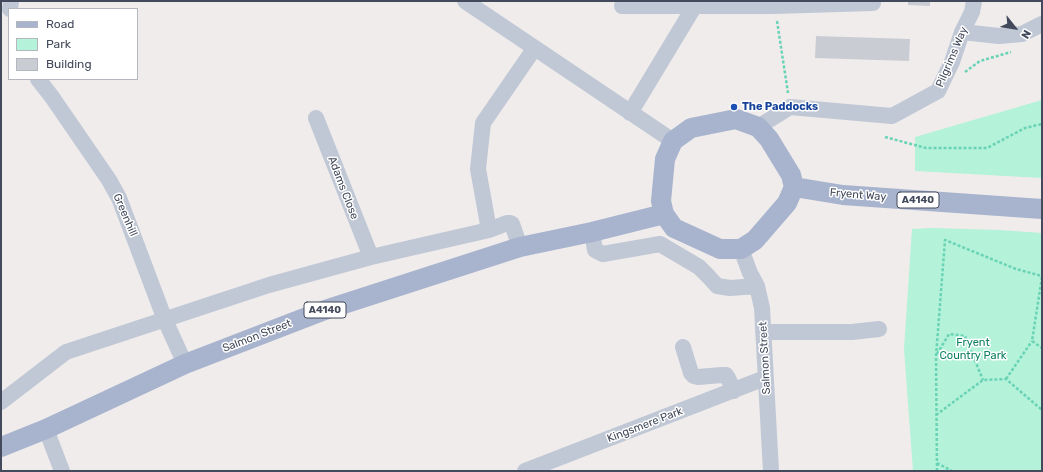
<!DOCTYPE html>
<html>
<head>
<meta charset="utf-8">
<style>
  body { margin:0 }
  #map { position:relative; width:1043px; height:472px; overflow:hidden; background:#efeceb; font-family:Rubik,sans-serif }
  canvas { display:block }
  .frame { position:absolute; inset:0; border:2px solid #434a5b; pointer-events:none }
  .legend { position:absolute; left:8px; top:8px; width:130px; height:72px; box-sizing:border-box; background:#fff; border:1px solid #b4b7bd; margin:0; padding:5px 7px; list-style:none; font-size:12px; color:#434a5b }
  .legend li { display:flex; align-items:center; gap:8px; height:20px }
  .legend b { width:20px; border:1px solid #b4b7bd }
  .north { position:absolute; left:995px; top:8px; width:40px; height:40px; -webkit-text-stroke:3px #fff; paint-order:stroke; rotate:120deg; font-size:11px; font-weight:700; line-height:16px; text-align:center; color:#434a5b }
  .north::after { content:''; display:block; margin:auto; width:14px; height:18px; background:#434a5b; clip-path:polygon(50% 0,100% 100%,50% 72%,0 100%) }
</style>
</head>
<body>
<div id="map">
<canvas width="1043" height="472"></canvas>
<div class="frame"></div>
<ul class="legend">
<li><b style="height:5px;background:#a8b3ce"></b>Road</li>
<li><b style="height:11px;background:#b4f2d9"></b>Park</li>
<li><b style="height:11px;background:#caccd4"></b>Building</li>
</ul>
<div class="north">N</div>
</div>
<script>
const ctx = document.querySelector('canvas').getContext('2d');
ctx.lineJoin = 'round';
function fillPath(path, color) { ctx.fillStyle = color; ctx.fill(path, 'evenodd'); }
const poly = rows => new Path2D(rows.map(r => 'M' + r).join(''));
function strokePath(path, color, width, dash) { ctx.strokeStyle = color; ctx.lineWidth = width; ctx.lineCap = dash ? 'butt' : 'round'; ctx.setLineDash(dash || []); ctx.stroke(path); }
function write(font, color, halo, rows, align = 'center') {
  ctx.font = font + ' Rubik,sans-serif'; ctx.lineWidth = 3; ctx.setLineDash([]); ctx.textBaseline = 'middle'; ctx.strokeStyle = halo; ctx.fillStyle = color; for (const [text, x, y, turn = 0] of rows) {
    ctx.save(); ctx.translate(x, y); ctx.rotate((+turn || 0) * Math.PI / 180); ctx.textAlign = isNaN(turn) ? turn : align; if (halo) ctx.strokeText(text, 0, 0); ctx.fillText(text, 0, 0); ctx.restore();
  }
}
fillPath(poly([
  [1042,100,1042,178,915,171,915,137],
  [933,228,1000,230,1042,233,1042,471,913,471,904,349,912,229]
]), '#b4f2d9');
fillPath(poly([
  [908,1,930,1,930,6,908,5],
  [816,36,910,39,909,61,815,58]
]), '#caccd4');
strokePath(poly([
  [777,21,788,93],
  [965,72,980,61,1011,52],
  [885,137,926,148,987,148,1025,128,1042,124],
  [1042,277,1032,341,1042,348],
  [937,354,949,334,965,336,983,380],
  [1006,379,1032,341],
  [936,415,983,380,1006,379,1042,410],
  [937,463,952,471],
  [937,471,936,356,945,240,1016,269,1042,276]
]), '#69d3b5', 2.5, [3, 2]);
strokePath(poly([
  [465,1,673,141],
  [774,1,774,6,873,3],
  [622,6,774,6],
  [10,9,11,1],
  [962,32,999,36,1022,34,1042,24],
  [38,79,52,97,109,180,119,198,165,320,185,364],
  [630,113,694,7],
  [316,118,371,257],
  [758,127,790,107,892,116,938,91,952,62,962,32,972,12,974,1],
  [489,230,478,169,483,123,534,49],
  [592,232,595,250,603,254,660,244,699,267,709,277,717,286,730,288,757,286],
  [741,249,750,273,757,286,762,308,771,471],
  [763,332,852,332,879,329],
  [683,347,691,373,694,376,698,377,722,375,726,375,728,378,734,391],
  [1,402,66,352,269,285,371,257,489,230,507,223,510,223,512,224,520,247],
  [46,429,62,471],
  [525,471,765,378]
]), '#c0c7d5', 16);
strokePath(poly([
  [736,119,758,127,769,139,791,175,794,187,787,203,755,240,741,249,720,249,674,228,664,214,661,201,665,159,673,141,691,128,736,119],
  [794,187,843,195,1042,209],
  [1,447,46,429,185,364,325,310,520,247,592,232,664,214]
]), '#a8b3ce', 20);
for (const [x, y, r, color] of [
  [734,107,4,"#1a4fb4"]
]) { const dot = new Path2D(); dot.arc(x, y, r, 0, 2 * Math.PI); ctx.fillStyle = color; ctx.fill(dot); strokePath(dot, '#fff', 1.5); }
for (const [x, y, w] of [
  [918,200,42],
  [325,310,42]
]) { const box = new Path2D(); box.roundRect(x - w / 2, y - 8, w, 16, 3); ctx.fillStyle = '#fff'; ctx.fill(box); strokePath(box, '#434a5b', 1); }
write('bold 10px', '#434a5b', null, [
  ["A4140",918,200],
  ["A4140",325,310]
]);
write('11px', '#434a5b', '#fff', [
  ["Pilgrims Way",952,57,-67],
  ["Adams Close",343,188,69],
  ["Fryent Way",858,195,5],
  ["Greenhill",125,215,67],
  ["Salmon Street",257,336,-21],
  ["Salmon Street",765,358,-93],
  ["Kingsmere Park",645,425,-21]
]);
write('bold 11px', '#164399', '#fff', [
  ["The Paddocks",742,107]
], 'left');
write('11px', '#0e8160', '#fff', [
  ["Fryent",973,343],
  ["Country Park",973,356]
]);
</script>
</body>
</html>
